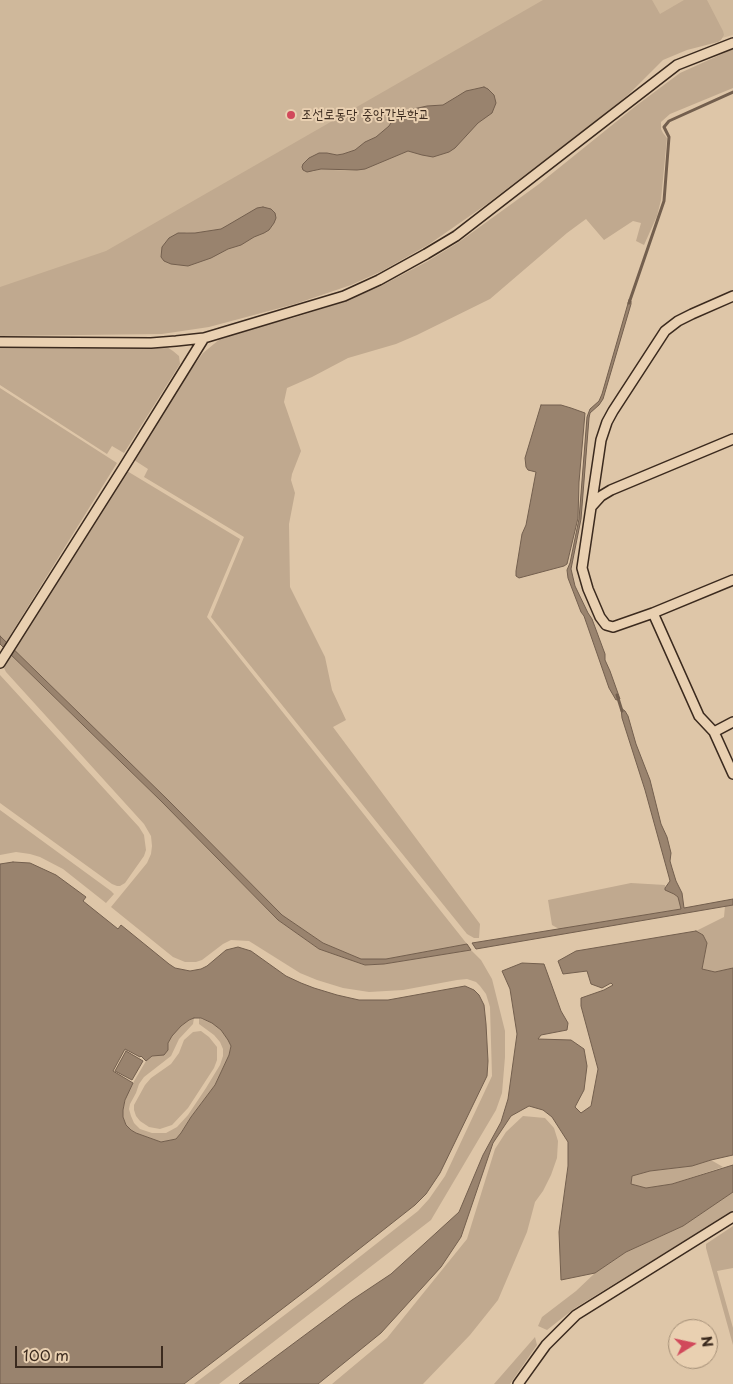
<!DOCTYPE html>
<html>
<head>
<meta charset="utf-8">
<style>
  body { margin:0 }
  #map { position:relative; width:733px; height:1384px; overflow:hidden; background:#dec6a8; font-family:"Playpen Sans",sans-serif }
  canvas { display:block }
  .north { position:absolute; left:668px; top:1319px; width:50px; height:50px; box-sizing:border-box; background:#e9d0b1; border:1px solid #a38e76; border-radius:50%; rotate:80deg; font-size:14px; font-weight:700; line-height:20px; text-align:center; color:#3b2a1e }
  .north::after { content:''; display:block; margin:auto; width:18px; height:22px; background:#d1495b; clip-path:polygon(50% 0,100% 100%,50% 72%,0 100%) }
  .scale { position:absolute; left:15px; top:1346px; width:148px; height:22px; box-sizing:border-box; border:2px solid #3b2a1e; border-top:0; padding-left:6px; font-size:15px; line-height:18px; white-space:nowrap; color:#3b2a1e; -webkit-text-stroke:4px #e9d0b1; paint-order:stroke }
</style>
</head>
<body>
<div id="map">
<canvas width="733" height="1384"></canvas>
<div class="north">N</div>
<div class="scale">100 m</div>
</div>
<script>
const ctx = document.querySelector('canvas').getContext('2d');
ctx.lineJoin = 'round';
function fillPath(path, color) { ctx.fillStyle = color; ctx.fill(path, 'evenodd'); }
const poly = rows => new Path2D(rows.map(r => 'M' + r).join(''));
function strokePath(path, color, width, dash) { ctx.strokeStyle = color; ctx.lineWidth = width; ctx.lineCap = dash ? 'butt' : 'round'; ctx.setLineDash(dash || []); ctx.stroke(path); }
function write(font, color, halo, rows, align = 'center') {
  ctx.font = font + ' "Playpen Sans","Poor Story",sans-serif'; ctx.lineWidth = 4; ctx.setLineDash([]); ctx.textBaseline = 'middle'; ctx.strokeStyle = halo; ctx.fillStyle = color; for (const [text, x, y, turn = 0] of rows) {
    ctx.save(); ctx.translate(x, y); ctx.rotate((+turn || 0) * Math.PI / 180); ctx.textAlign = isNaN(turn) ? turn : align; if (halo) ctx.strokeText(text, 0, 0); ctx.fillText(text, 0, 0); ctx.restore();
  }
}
fillPath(poly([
  [0,0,733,0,733,35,663,54,503,176,0,321]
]), '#cfb89b');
fillPath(poly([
  [543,0,652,0,660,14,684,0,707,0,723,31,724,35,721,40,718,42,687,50,663,60,629,94,606,113,487,204,428,245,382,271,351,285,295,304,209,327,162,334,0,336,0,287,106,251],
  [484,87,492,113,478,123,455,148,408,151,365,169,345,171,321,169,312,172,328,153,336,155,343,154,355,150,365,142,376,137,389,126,394,117,404,111,427,106,443,105,458,95,473,89],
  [263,207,271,209,275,213,264,233,254,237,237,246,219,253,211,258,188,266,171,264,164,261,161,257,186,232,195,233,221,229,228,225,257,208],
  [733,49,733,88,670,114,661,122,661,129,663,133,667,138,661,200,657,216,644,245,636,241,641,223,633,221,604,240,586,219,567,233,490,299,417,335,396,344,348,358,312,377,287,388,284,402,301,451,292,474,291,480,295,493,289,524,290,587,325,657,332,690,346,720,333,727,480,924,479,938,474,938,467,934,211,617,244,537,144,477,148,469,134,460,192,368,203,353,220,339,233,333,293,318,343,302,381,286,428,261,459,242,539,184,637,105,680,73],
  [0,346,152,346,167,347,173,351,179,356,180,364,124,453,112,446,107,454,0,385],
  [0,388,117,463,6,642,0,636],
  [127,471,240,539,207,617,467,944,386,959,361,959,323,943,282,915,167,799,14,650],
  [11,655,162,802,278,920,319,949,365,965,384,964,471,950,481,960,492,979,505,1031,505,1057,502,1093,496,1110,431,1220,219,1384,194,1384,320,1288,418,1211,429,1199,445,1176,492,1076,490,1007,486,994,480,986,476,982,467,979,457,980,403,990,369,992,343,988,317,980,300,973,249,941,231,940,223,944,202,960,196,962,185,962,173,957,111,907,147,863,151,854,152,846,151,836,144,824,6,672,4,668],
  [0,675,139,827,144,835,146,850,144,856,125,883,120,886,117,886,112,884,0,803],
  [0,810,111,891,114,894,106,903,63,869,40,857,30,854,16,852,0,855],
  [631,883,665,885,665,890,674,894,678,897,681,909,559,929,552,925,548,900],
  [733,905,733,968,715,972,702,969,707,943,703,935,696,931,724,917,725,906],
  [194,1018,193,1024,179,1039,171,1056,144,1077,139,1084,136,1093,130,1104,129,1109,131,1116,134,1123,140,1129,152,1133,166,1133,177,1127,188,1115,206,1088,220,1065,223,1056,223,1049,220,1042,214,1035,199,1024,199,1018,212,1023,221,1030,228,1040,231,1046,229,1055,215,1085,191,1117,181,1133,176,1139,161,1142,136,1133,131,1130,126,1125,123,1117,123,1110,127,1093,146,1061,152,1056,168,1050,168,1043,172,1036,181,1026,189,1020],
  [201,1031,209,1037,217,1047,217,1060,214,1068,188,1108,172,1125,160,1129,149,1127,140,1121,136,1116,134,1110,134,1105,145,1085,151,1078,171,1064,179,1053,184,1040,193,1032],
  [523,1116,545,1118,554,1128,558,1141,557,1158,551,1175,543,1191,535,1202,527,1232,498,1300,470,1335,423,1384,332,1384,387,1338,467,1239,495,1149,506,1132],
  [711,1160,723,1167,672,1184,646,1188,631,1184,632,1176,650,1171,692,1166],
  [733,1192,733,1211,575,1308,547,1330,538,1326,542,1317,576,1291,595,1273,626,1252,683,1226],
  [733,1226,733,1268,717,1271,733,1328,733,1345,706,1248,706,1244],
  [535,1337,537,1345,510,1384,494,1384]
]), '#c0a98f');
const water = poly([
  [484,87,488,89,494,95,496,103,492,113,478,123,455,148,449,152,433,157,422,155,408,151,365,169,357,170,321,169,307,172,303,170,302,167,303,164,309,158,319,153,327,153,337,155,343,154,355,150,365,142,376,137,389,126,396,115,404,111,427,106,443,105,466,91,484,87],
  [263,207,271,209,275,213,276,218,274,223,269,230,264,233,254,237,241,245,228,249,211,258,188,266,171,264,164,261,161,257,162,247,169,238,178,233,195,233,221,229,228,225,257,208,263,207],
  [629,300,631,301,631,304,603,399,599,405,590,413,589,418,581,519,571,569,575,586,588,613,592,619,605,654,605,660,610,671,620,699,616,700,609,688,584,616,581,612,568,578,567,570,570,563,579,519,587,417,590,409,599,401,602,394,629,300],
  [541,405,561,405,571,408,585,413,579,482,578,518,567,564,564,566,519,578,516,576,516,571,522,534,526,525,536,472,528,470,526,467,525,458,541,405],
  [0,636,167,799,282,915,323,943,361,959,386,959,467,944,471,950,384,964,365,965,319,949,278,920,162,802,4,648,0,644,0,636],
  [621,708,625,711,628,716,636,744,650,780,661,824,667,837,671,853,670,861,672,868,676,881,682,893,684,908,733,899,733,905,476,949,472,943,681,909,678,897,674,894,665,890,665,888,670,881,669,877,645,790,622,718,621,708],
  [13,862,30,863,56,875,86,897,83,901,118,929,121,925,169,964,175,968,190,971,201,969,207,966,226,950,238,947,251,951,286,976,301,983,314,988,337,995,359,1000,388,1000,465,986,474,990,479,995,484,1005,486,1024,488,1061,487,1076,440,1173,426,1194,415,1205,316,1283,184,1384,0,1384,0,864,13,862],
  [194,1018,201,1018,212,1023,221,1030,228,1040,231,1046,229,1055,215,1085,191,1117,181,1133,176,1139,161,1142,136,1133,131,1130,126,1125,123,1117,123,1110,125,1100,133,1083,113,1071,125,1049,140,1057,141,1056,146,1061,152,1056,164,1055,168,1050,168,1043,172,1036,181,1026,189,1020,194,1018],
  [696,931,703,935,707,943,702,969,715,972,733,968,733,1155,711,1160,692,1166,650,1171,632,1176,631,1184,646,1188,672,1184,733,1165,733,1192,683,1226,626,1252,595,1273,561,1280,559,1232,568,1166,568,1142,552,1117,543,1110,529,1106,511,1116,493,1143,461,1237,441,1267,381,1333,318,1384,239,1384,352,1300,391,1274,459,1212,483,1155,501,1122,508,1099,517,1034,510,989,502,971,522,963,544,964,561,1011,568,1023,567,1030,541,1035,538,1039,571,1040,584,1049,587,1066,584,1090,575,1107,581,1113,591,1106,598,1069,581,1006,581,998,604,990,613,985,611,983,602,988,591,984,587,971,563,974,558,961,576,951,696,931],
  [126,1051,143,1061,132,1080,115,1071,126,1051]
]);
fillPath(water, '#99836e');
strokePath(water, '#735f4e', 1);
strokePath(poly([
  [629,303,664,201,669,137,664,127,669,121,733,92],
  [617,695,622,711]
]), '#735f4e', 3);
const street = poly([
  [733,296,692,314,678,321,665,331,613,411,607,422,601,440,582,568,588,589,600,617,606,625,613,627,653,613,733,580],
  [0,342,151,343,176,341,204,338,344,296,379,280,426,254,456,236,677,65,733,43],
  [592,506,601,496,611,490,733,439],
  [653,613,699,716,714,732,733,774],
  [0,663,124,467,204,338],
  [714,732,733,722],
  [518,1384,546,1345,576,1315,733,1217]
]);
strokePath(street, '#3b2a1e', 12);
strokePath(street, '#e9d0b1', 9);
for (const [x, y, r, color] of [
  [291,115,5,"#d1495b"]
]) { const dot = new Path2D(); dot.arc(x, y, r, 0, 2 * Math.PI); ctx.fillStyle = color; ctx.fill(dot); strokePath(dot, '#e9d0b1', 2); }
write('14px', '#3b2a1e', '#e9d0b1', [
  ["조선로동당 중앙간부학교",301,115]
], 'left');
</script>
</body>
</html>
